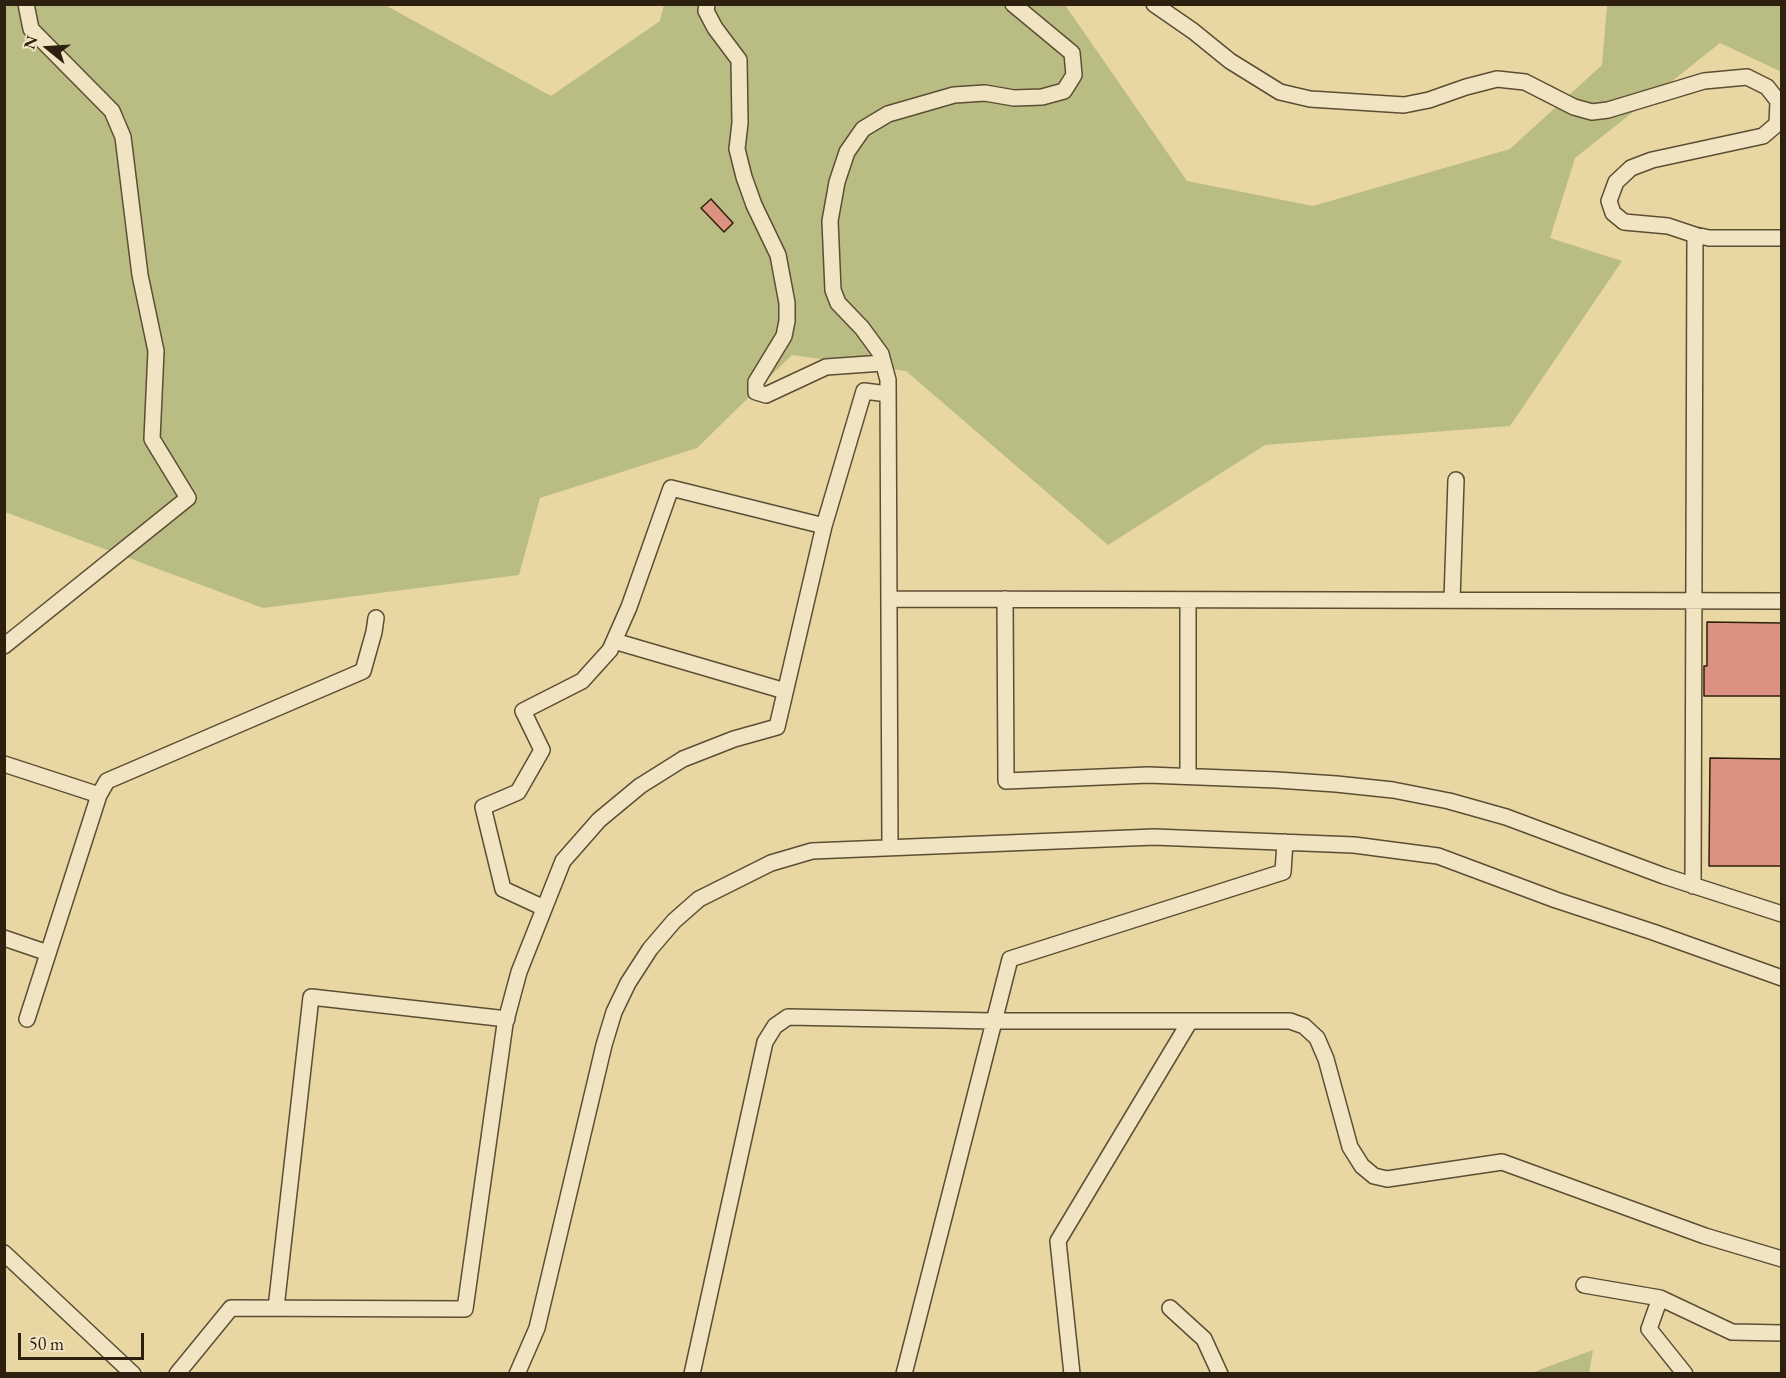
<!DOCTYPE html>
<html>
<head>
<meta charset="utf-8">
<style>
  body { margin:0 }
  #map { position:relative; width:1786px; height:1378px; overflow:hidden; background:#e8d6a3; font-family:"EB Garamond",serif }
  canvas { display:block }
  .frame { position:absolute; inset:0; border:6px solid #2e200e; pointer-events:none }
  .north { position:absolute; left:18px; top:18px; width:60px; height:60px; -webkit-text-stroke:4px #f0e4c3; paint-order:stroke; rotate:288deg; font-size:16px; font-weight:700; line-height:24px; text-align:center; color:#2e200e }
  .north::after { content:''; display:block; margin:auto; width:21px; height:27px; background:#2e200e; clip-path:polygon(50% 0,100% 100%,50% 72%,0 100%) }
  .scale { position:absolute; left:18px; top:1333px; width:126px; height:27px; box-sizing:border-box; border:3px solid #2e200e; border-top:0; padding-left:8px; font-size:18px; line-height:21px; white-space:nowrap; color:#2e200e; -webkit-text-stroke:4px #f0e4c3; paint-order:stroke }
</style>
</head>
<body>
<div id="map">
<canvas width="1786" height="1378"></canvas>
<div class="frame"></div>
<div class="north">N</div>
<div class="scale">50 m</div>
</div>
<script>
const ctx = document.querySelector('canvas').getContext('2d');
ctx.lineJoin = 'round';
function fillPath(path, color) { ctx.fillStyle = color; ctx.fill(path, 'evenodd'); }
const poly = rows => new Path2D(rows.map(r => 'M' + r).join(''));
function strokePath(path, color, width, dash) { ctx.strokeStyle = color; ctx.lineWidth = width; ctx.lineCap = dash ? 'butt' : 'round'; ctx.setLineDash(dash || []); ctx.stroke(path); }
fillPath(poly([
  [4,5,385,5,551,96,660,21,664,5,1065,5,1187,181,1313,206,1510,149,1602,65,1607,5,1781,5,1782,72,1720,43,1575,158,1550,238,1622,261,1510,426,1265,445,1108,545,906,371,792,355,697,448,540,498,519,575,263,608,5,512],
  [1593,1350,1589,1373,1531,1373]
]), '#b9bd83');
const building = poly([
  [711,199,733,223,724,232,701,208,711,199],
  [1707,622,1782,623,1781,696,1704,696,1704,666,1707,666,1707,622],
  [1710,758,1782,759,1782,866,1709,866,1710,758]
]);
fillPath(building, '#dd9181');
strokePath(building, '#2e200e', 1.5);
const minor = poly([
  [707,4,706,11,715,28,739,60,740,123,737,149,744,177,754,205,778,255,787,303,787,321,784,336,756,382,756,392,766,395,826,367,883,363],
  [1154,4,1193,31,1230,61,1280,92,1310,99,1404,105,1429,100,1466,87,1497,79,1525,82,1574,107,1592,112,1608,110,1704,81,1747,77,1767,87,1778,101,1777,124,1763,136,1652,160,1631,168,1616,182,1609,201,1613,213,1624,222,1668,226,1695,235,1709,238,1782,238],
  [890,599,1782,601],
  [1005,599,1006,781,1148,775,1277,780,1336,784,1393,790,1449,801,1506,817,1664,876,1782,914],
  [1188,600,1188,776],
  [1452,600,1456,480],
  [614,641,785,691],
  [4,646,188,498,152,439,156,351,140,275,123,137,112,111,31,29,26,4],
  [4,764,99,795],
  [890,847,888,380,881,354,862,328,838,303,833,290,830,221,837,182,847,152,863,129,888,114,954,95,985,93,1014,98,1042,97,1064,91,1074,75,1072,53,1013,4],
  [1693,886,1695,235],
  [544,908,503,889,483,807,518,792,542,750,523,711,582,681,610,650,629,607,671,488,824,526],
  [4,938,48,953],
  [27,1019,99,795,107,781,363,671,374,632,376,618],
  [4,1253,133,1374],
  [1584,1285,1660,1298],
  [276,1308,311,997,507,1019],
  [1170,1308,1204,1339,1220,1374],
  [177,1374,231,1308,465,1309,505,1024,519,972,563,861,599,820,640,786,683,759,734,739,777,727,824,526,864,391,888,394],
  [517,1374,537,1328,604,1045,614,1012,628,983,650,949,674,921,699,899,771,863,812,851,1154,837,1354,845,1438,856,1556,900,1653,932,1782,978],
  [692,1374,765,1042,775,1026,788,1017,993,1021,1290,1021,1304,1026,1317,1038,1326,1059,1350,1147,1362,1166,1374,1176,1387,1179,1502,1162,1705,1236,1782,1259],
  [904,1374,1010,959,1283,872,1285,842],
  [1072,1374,1058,1241,1190,1021],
  [1685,1374,1649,1329,1660,1298,1732,1332,1782,1333]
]);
strokePath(minor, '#5c4e33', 18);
strokePath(minor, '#f0e4c3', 15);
</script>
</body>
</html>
